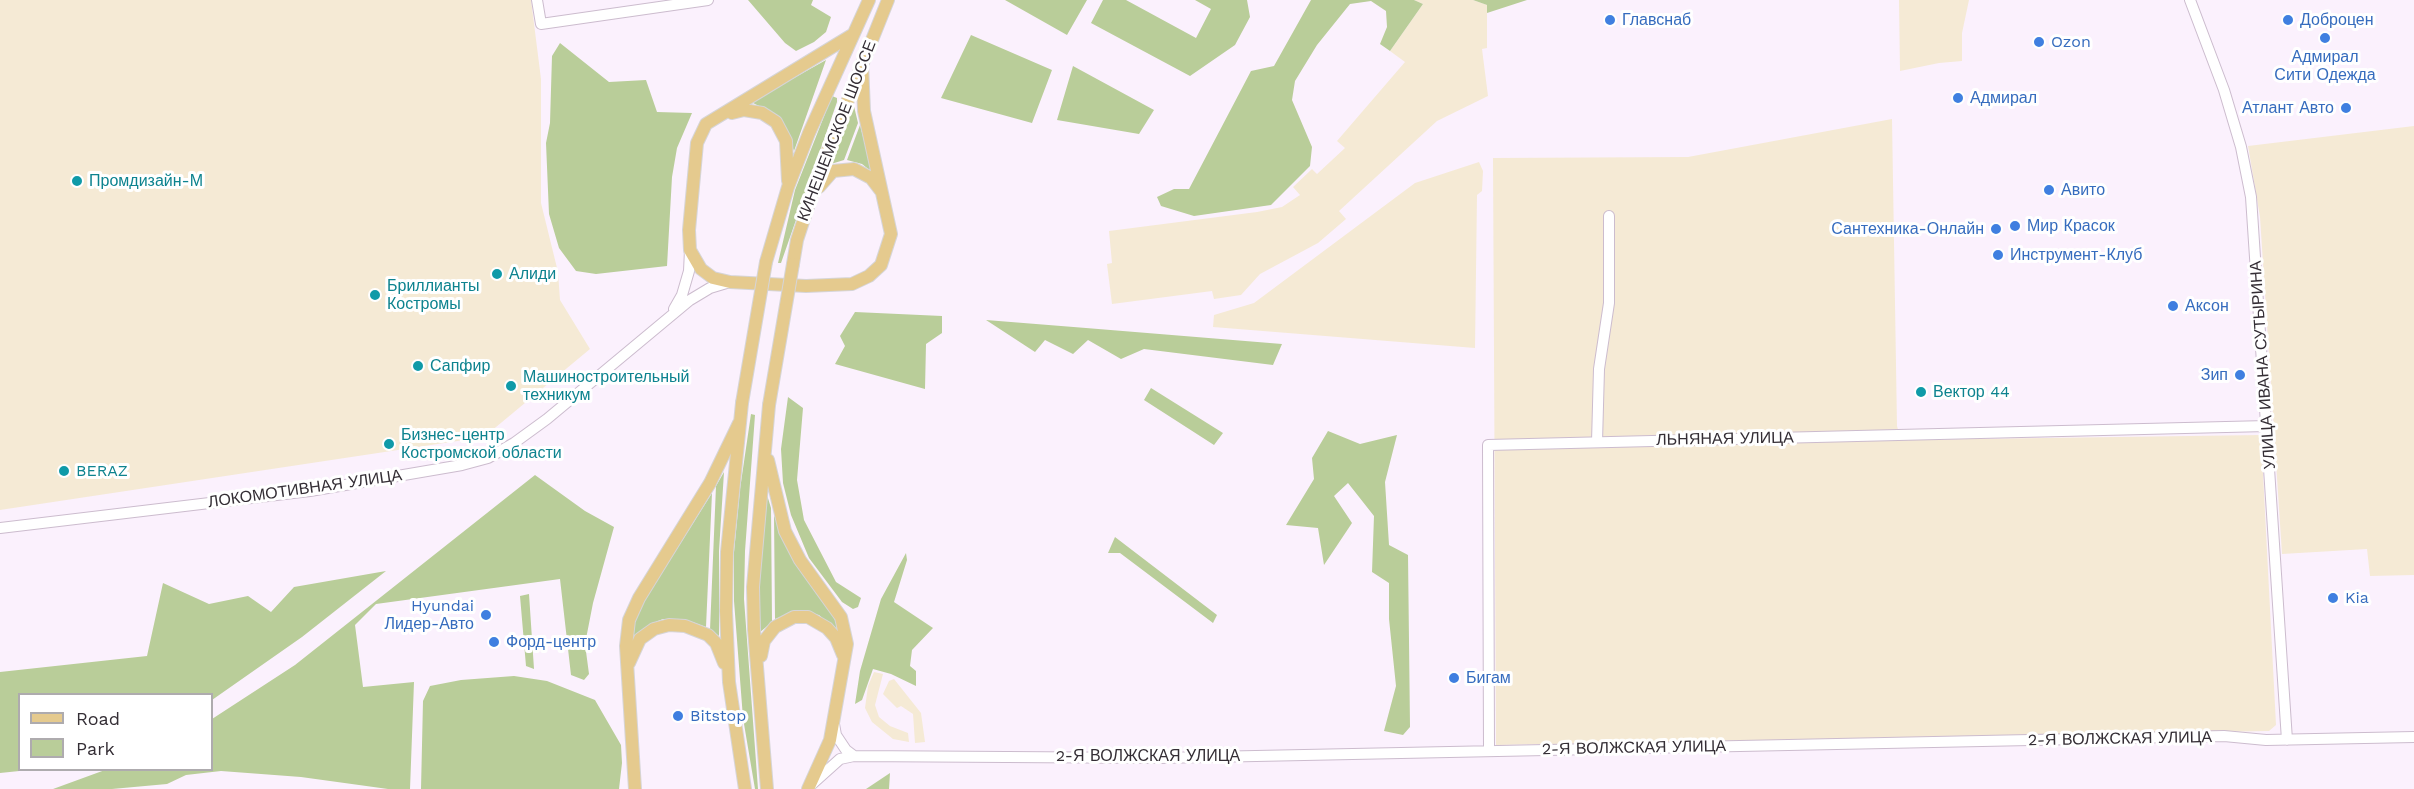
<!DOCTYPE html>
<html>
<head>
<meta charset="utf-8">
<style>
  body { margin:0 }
  #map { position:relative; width:2414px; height:789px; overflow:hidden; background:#fbf1fd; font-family:"Work Sans",sans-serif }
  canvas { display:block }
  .legend { position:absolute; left:18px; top:693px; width:195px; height:78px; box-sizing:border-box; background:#fff; border:2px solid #aeabae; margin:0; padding:8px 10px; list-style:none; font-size:18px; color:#342e35 }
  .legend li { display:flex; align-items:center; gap:12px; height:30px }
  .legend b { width:30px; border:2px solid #aeabae }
</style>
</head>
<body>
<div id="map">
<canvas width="2414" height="789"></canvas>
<ul class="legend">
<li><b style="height:8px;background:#e5ca8e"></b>Road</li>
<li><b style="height:16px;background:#b9cd99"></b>Park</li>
</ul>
</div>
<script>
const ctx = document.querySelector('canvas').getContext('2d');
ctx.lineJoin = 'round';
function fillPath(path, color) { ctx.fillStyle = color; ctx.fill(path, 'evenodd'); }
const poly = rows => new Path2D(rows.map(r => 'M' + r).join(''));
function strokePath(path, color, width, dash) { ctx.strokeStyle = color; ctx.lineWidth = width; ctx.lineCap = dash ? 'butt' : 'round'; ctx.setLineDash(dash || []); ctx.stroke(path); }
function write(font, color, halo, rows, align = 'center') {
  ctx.font = font + ' "Work Sans",sans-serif'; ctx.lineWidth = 6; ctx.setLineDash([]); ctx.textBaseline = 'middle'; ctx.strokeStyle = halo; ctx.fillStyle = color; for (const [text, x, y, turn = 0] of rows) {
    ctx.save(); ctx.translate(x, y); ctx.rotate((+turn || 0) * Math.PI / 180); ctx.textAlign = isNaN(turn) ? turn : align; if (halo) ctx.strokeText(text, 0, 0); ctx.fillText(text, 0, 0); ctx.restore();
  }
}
fillPath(poly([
  [0,0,531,0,541,79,541,203,558,272,560,300,590,349,484,437,0,510],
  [1414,0,1473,0,1487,5,1487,48,1482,49,1488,96,1437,121,1339,211,1346,219,1318,243,1260,274,1241,295,1214,299,1212,291,1112,304,1107,264,1112,263,1109,231,1257,212,1282,207,1300,195,1293,187,1312,169,1317,174,1345,148,1337,141,1405,62,1390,51,1423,4],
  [1899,0,1969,0,1962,33,1962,61,1939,63,1900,71],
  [1892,119,1897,426,1901,440,2261,435,2276,725,2269,731,1496,745,1493,158,1688,157],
  [2414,126,2414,575,2370,576,2367,549,2282,554,2260,217,2248,146],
  [1479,162,1483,171,1482,191,1477,195,1475,348,1213,327,1214,315,1254,303,1415,183],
  [874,672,883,674,875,705,879,717,890,726,908,733,909,742,893,739,872,722,865,708,868,686],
  [894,679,921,713,925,742,915,743,913,714,901,706,897,708,883,694,889,681]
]), '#f5ead5');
fillPath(poly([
  [748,0,813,0,811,5,831,17,826,32,814,42,796,51,785,43],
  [1005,0,1087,0,1067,35],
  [1103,0,1126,0,1196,38,1211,9,1195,0,1247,0,1250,17,1235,45,1190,76,1091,23],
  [1311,0,1414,0,1423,4,1390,51,1380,44,1387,27,1386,11,1371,1,1350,4,1317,45,1295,81,1292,100,1312,147,1310,166,1271,205,1194,216,1161,206,1157,197,1174,189,1189,189,1251,71,1274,66],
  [1473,0,1527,0,1487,13,1487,5],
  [971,35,1052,70,1032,123,941,98],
  [560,43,609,82,646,80,657,112,692,113,677,148,672,177,667,266,596,274,576,271,559,248,549,214,546,143,550,123,552,56],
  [826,60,794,151,783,122,775,114,751,102],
  [1073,66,1154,110,1139,134,1057,120],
  [832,96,837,98,837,102,781,263,778,263,795,190],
  [853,102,858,123,844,160,831,164],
  [860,125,872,172,862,164,847,160],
  [855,312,942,316,942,333,926,344,925,389,835,364,845,346,840,336],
  [986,320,1086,328,1282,344,1273,365,1144,349,1121,359,1088,340,1073,354,1045,340,1035,352],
  [1151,388,1223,433,1214,445,1144,400],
  [788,397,803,408,797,480,804,520,836,582,861,598,858,607,853,609,842,602,809,558,791,515,783,483,781,449],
  [751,414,755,415,745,551,744,599,758,789,755,789,743,718,734,601,734,552,740,489],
  [1328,431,1360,444,1397,435,1385,482,1389,545,1408,555,1410,727,1403,735,1384,731,1396,686,1389,619,1389,583,1372,572,1374,516,1348,483,1334,496,1352,523,1324,565,1318,528,1286,525,1314,479,1312,458],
  [724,472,719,551,719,636,710,630,716,486],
  [535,475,585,511,614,527,593,603,585,644,589,674,584,680,571,675,560,579,376,604,355,625,363,687,414,682,410,789,388,789,301,777,221,771,186,775,167,784,112,789,53,789,105,770,212,770,212,719,295,665],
  [764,485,771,508,772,622,759,633,758,586],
  [712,493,706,627,684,619,663,619,653,623,631,639,633,623,641,606],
  [774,515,782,536,833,614,838,630,836,631,819,615,797,611,775,619],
  [1115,537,1217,615,1213,623,1120,553,1108,553],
  [906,553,907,560,894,602,933,628,912,650,910,666,916,671,916,686,891,674,873,669,862,700,855,704,860,671,881,599],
  [386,571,302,637,212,700,212,694,20,694,20,770,29,770,0,773,0,672,147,656,163,583,209,604,248,596,271,612,294,587],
  [529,594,534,669,526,666,520,596],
  [514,676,547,681,595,700,621,745,622,763,619,789,421,789,423,701,430,686,461,680],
  [890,773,889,789,866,789]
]), '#b9cd99');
const minor = poly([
  [537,0,541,24,708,0],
  [2190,0,2224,90,2241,147,2251,197,2287,740],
  [674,309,682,295,689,271,690,250],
  [1597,442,1599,369,1609,303,1609,216],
  [0,528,310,491,462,465,488,458,514,443,547,419,690,300,710,288,730,282],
  [834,724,836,735,846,750,854,756],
  [1489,750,1488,445,2267,426],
  [811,785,840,759,854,756,1159,758,2224,736,2266,740,2414,737]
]);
const major = poly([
  [852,35,706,124,697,143,689,230,690,250,701,269,713,278,730,282,806,286,852,284,869,276,881,265,891,234,864,111,862,63],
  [732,113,744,110,762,113,776,122,786,141,788,181],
  [819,187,833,171,854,169,871,178,881,191],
  [766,262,788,187,809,133,869,0],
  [793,264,797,240,820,170,888,0],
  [742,403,727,552,726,611,729,682,745,789],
  [768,460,785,531,800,560,841,617,847,644,830,740,808,789],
  [761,656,764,641,775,627,794,617,808,617,827,628,836,638,843,655],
  [629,663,640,639,654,629,669,625,685,626,708,635,716,643,724,663],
  [635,789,626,646,629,620,639,598,710,483,739,423],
  [767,789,754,630,753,587,769,405]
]);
strokePath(minor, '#ccbcce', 12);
strokePath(major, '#d6d5d7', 14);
strokePath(minor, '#fff', 10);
strokePath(major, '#e5ca8e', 12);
const majorBridge = poly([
  [742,403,766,262],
  [769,405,793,264]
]);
strokePath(majorBridge, '#d6d5d7', 14, []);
strokePath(majorBridge, '#e5ca8e', 12);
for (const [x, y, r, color] of [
  [1610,20,6,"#3f7fe0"],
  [2288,20,6,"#3f7fe0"],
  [2325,38,6,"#3f7fe0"],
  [2039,42,6,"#3f7fe0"],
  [1958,98,6,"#3f7fe0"],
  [2346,108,6,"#3f7fe0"],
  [77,181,6,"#0f9aa8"],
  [2049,190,6,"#3f7fe0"],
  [2015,226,6,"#3f7fe0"],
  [1996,229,6,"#3f7fe0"],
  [1998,255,6,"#3f7fe0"],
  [497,274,6,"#0f9aa8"],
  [375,295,6,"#0f9aa8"],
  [2173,306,6,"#3f7fe0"],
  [418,366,6,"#0f9aa8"],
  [2240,375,6,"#3f7fe0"],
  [511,386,6,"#0f9aa8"],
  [1921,392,6,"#0f9aa8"],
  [389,444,6,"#0f9aa8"],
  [64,471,6,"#0f9aa8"],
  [2333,598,6,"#3f7fe0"],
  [486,615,6,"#3f7fe0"],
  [494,642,6,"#3f7fe0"],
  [1454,678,6,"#3f7fe0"],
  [678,716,6,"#3f7fe0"]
]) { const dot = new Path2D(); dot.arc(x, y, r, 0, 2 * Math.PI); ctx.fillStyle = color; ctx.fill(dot); strokePath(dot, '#fff', 2); }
write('16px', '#366cbe', '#fff', [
  ["Главснаб",1622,20],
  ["Доброцен",2300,20],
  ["Ozon",2051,42],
  ["Адмирал",2325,57,"center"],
  ["Сити Одежда",2325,75,"center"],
  ["Адмирал",1970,98],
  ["Атлант Авто",2334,108,"right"],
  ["Авито",2061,190],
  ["Мир Красок",2027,226],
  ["Сантехника-Онлайн",1984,229,"right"],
  ["Инструмент-Клуб",2010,255],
  ["Аксон",2185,306],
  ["Зип",2228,375,"right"],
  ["Kia",2345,598],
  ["Hyundai",474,606,"right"],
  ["Лидер-Авто",474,624,"right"],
  ["Форд-центр",506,642],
  ["Бигам",1466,678],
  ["Bitstop",690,716]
], 'left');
write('16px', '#342e35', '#fff', [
  ["КИНЕШЕМСКОЕ ШОССЕ",837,131,-69],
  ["УЛИЦА ИВАНА СУТЫРИНА",2263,365,-94],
  ["ЛЬНЯНАЯ УЛИЦА",1725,439,-1],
  ["ЛОКОМОТИВНАЯ УЛИЦА",305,489,-8],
  ["2-Я ВОЛЖСКАЯ УЛИЦА",2120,739,-1],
  ["2-Я ВОЛЖСКАЯ УЛИЦА",1634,748,-1],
  ["2-Я ВОЛЖСКАЯ УЛИЦА",1148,756]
]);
write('16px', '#0d838f', '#fff', [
  ["Промдизайн-М",89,181],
  ["Алиди",509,274],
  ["Бриллианты",387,286],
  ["Костромы",387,304],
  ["Сапфир",430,366],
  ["Машиностроительный",523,377],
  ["техникум",523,395],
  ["Вектор 44",1933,392],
  ["Бизнес-центр",401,435],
  ["Костромской области",401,453],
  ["BERAZ",76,471]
], 'left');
</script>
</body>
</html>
